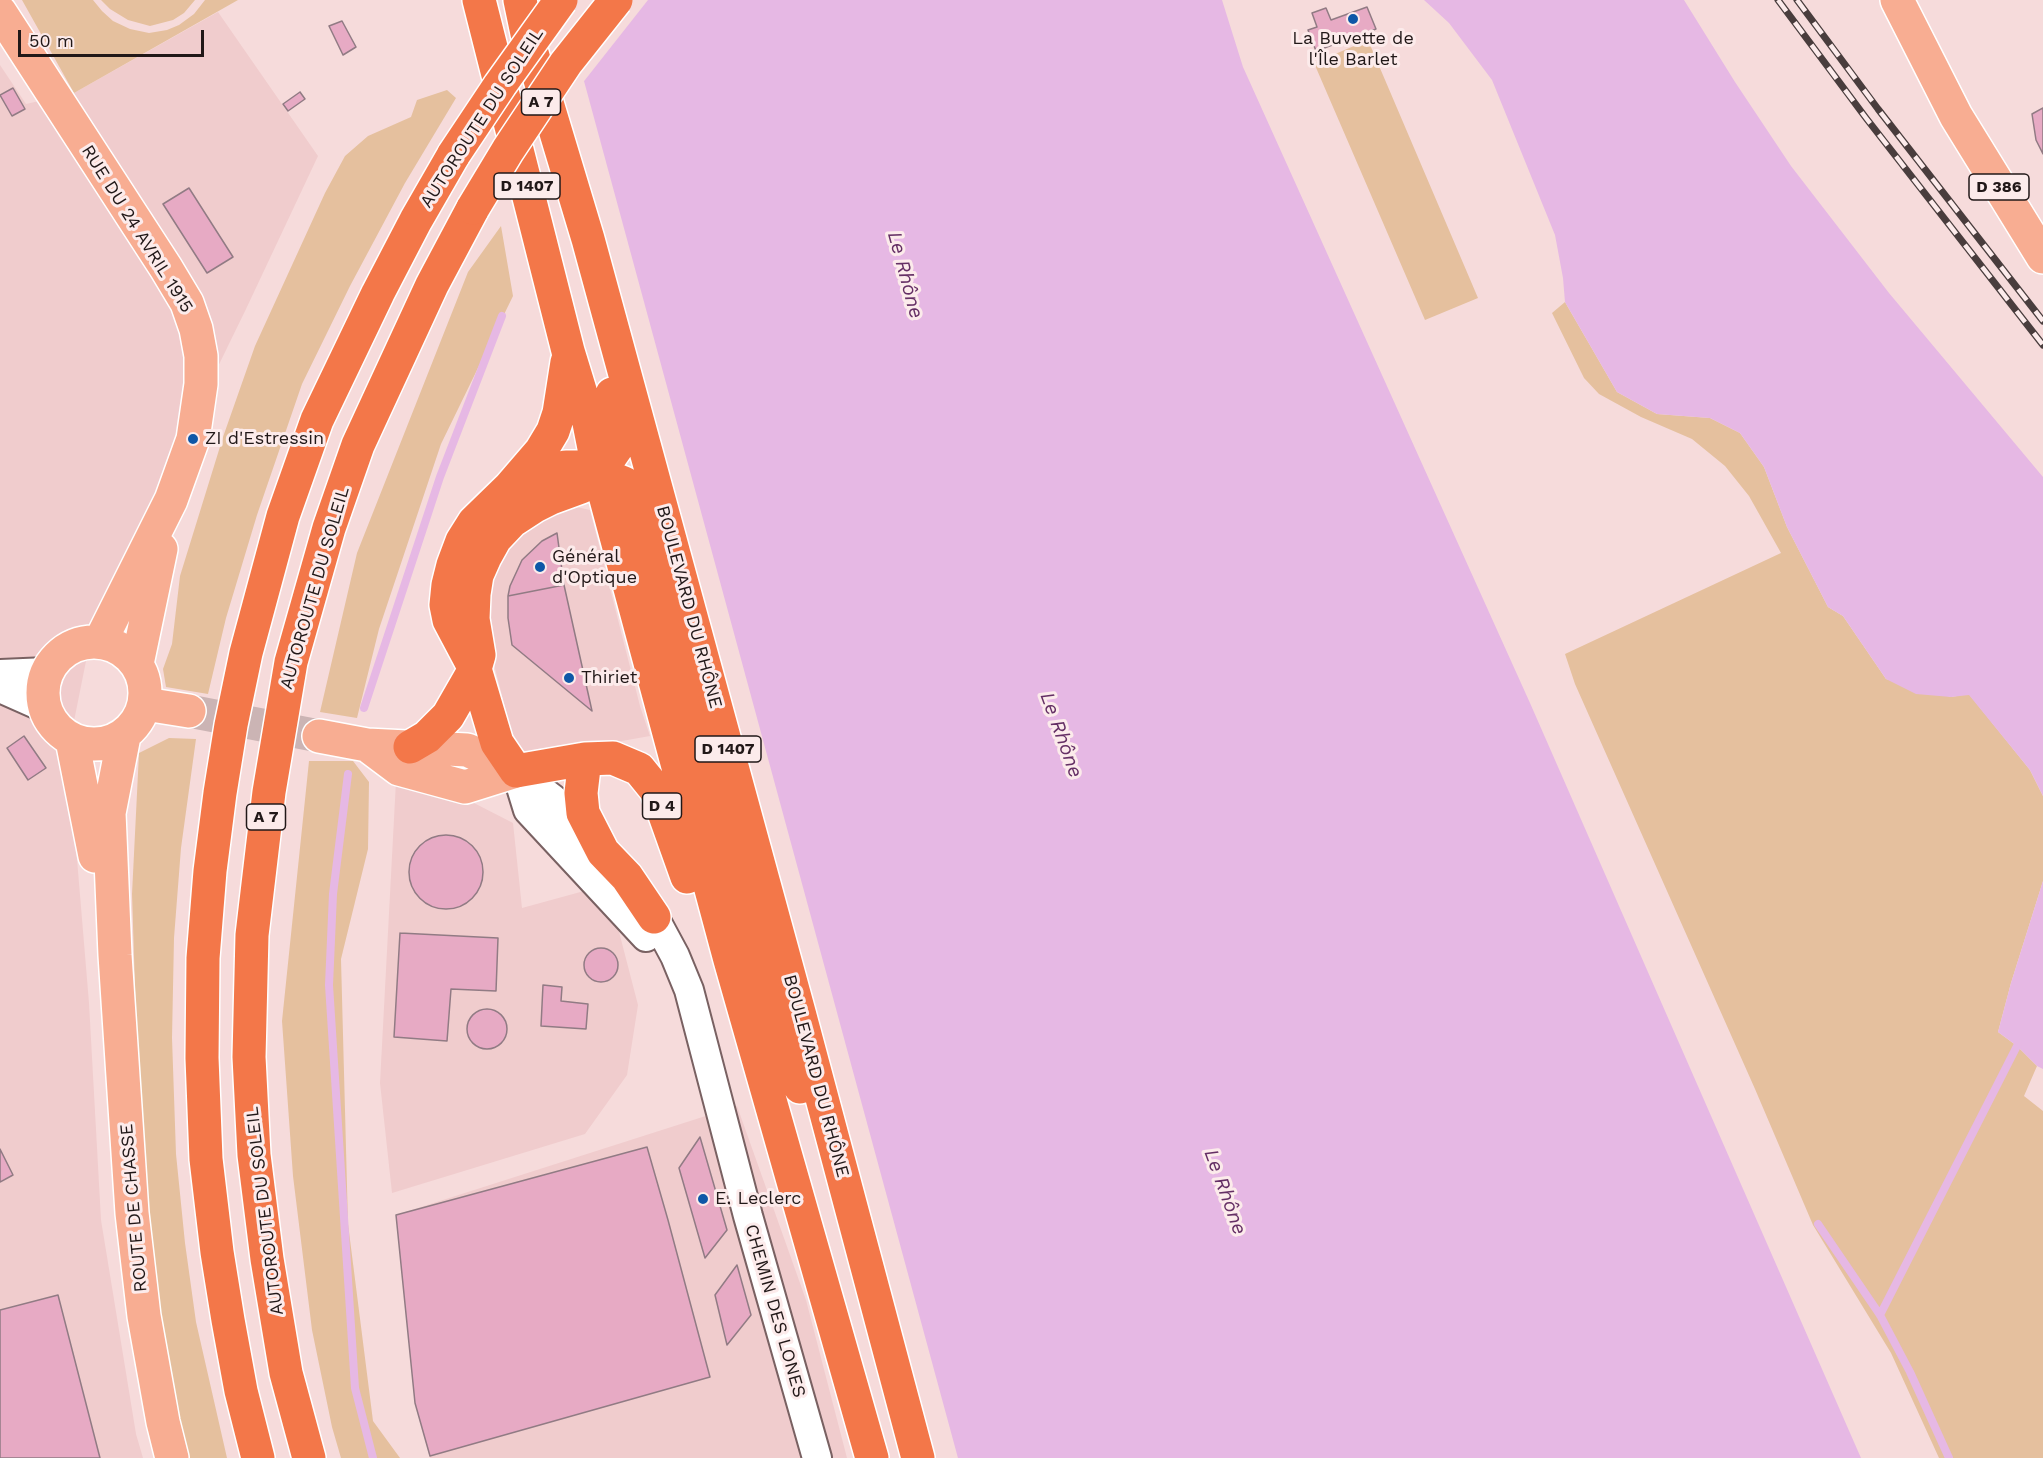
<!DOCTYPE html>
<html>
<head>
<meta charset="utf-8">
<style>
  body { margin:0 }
  #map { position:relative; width:2043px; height:1458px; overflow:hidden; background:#f6dbdb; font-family:"Work Sans",sans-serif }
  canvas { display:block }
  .scale { position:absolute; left:18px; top:30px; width:186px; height:27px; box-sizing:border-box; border:3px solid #211818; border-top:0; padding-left:8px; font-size:18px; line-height:21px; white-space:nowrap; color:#211818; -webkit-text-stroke:4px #fcebeb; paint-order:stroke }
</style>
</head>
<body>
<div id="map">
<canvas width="2043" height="1458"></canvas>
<div class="scale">50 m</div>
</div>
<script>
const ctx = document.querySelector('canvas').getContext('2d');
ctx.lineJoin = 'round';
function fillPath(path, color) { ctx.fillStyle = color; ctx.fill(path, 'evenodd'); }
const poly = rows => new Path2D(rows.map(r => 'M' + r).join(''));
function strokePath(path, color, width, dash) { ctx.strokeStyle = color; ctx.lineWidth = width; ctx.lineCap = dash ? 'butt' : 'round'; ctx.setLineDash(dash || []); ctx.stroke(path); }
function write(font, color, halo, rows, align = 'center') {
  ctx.font = font + ' "Work Sans",sans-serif'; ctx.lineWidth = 6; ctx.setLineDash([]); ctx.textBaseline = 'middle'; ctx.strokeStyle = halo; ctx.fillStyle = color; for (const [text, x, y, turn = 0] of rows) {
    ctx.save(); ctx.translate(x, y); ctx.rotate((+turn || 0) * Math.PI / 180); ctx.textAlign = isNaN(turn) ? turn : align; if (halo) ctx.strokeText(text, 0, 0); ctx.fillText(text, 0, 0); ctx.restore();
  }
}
fillPath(poly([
  [218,12,318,156,246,309,94,621,68,751,89,1003,101,1220,136,1434,143,1458,0,1458,0,65,26,104,74,93],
  [563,504,590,510,640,706,650,736,537,756,524,751,511,731,484,625,487,581,516,533],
  [396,781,472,802,513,823,522,908,584,891,617,924,638,1005,627,1075,585,1134,392,1193,380,1083],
  [737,1106,806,1300,847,1458,430,1458,415,1403,396,1215]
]), '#f0cccd');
fillPath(poly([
  [22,0,93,0,102,11,113,21,130,29,149,33,167,30,179,25,194,14,205,0,238,0,74,93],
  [101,0,195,0,184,13,173,20,150,26,128,20,110,9],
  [1368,40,1478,298,1425,320,1314,63],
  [447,90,456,98,405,183,350,286,302,384,257,515,226,618,208,694,166,687,163,669,172,644,180,576,223,437,255,346,325,193,345,156,368,136,411,117,417,100],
  [501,226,513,296,441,444,379,629,357,718,320,712,357,553,468,272],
  [1565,302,1617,392,1657,414,1710,418,1740,433,1764,467,1787,527,1828,607,1843,616,1886,679,1951,697,1969,694,2030,770,2043,796,2043,881,2011,983,1998,1032,2017,1046,2037,1066,2024,1096,2043,1111,2043,1458,1939,1458,1891,1353,1813,1225,1755,1089,1575,684,1565,654,1781,553,1749,496,1725,466,1692,439,1641,417,1599,394,1584,378,1552,313],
  [169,738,196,739,181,848,174,938,172,1038,176,1154,185,1243,196,1322,227,1458,188,1458,182,1438,161,1332,139,1116,132,894,139,753],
  [309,761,353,761,369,782,368,849,341,959,348,1224,373,1421,400,1458,341,1458,332,1427,312,1330,293,1176,282,1021]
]), '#e5c09e');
fillPath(poly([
  [562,0,1222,0,1243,67,1530,703,1861,1458,958,1458],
  [1424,0,1684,0,1735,82,1791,166,1889,293,2043,477,2043,796,2030,770,1969,695,1951,697,1916,694,1886,679,1843,616,1828,607,1787,527,1764,467,1740,433,1710,418,1657,414,1617,392,1565,302,1563,278,1555,235,1492,80,1449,23],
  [2043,881,2043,1069,2037,1066,2017,1046,1998,1032,2011,983]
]), '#e6b8e4');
fillPath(poly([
  [559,0,648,0,581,85]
]), '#f6dbdb');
strokePath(poly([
  [364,708,440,477,502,316],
  [348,774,333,894,329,985,355,1388,373,1458],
  [1818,1224,1880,1315,1910,1372,1949,1458],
  [1880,1315,2017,1046]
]), '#e6b8e4', 8);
const building = poly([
  [1367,7,1376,29,1316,51,1308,30,1317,27,1312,13,1326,8,1331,20,1367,7],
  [342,21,356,47,343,55,329,26,342,21],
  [13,88,25,109,12,116,0,95,13,88],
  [300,92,305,99,288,111,283,104,300,92],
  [2043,108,2043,154,2036,140,2032,114,2043,108],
  [189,188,233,257,207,273,163,204,189,188],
  [557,533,564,585,508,596,510,586,522,560,542,541,557,533],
  [564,585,592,711,512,645,508,618,508,596,564,585],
  [24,736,46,768,28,780,7,748,24,736],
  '409 872a37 37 0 1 1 74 0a37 37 0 1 1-74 0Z',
  [400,933,498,938,496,991,451,989,447,1041,394,1037,400,933],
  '584 965a17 17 0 1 1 34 0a17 17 0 1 1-34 0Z',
  [543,985,562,987,561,1001,588,1004,586,1029,541,1026,543,985],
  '467 1029a20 20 0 1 1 40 0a20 20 0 1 1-40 0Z',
  [700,1137,727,1230,705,1258,679,1168,700,1137],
  [647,1147,668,1220,710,1377,430,1456,415,1403,396,1215,647,1147],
  [0,1149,13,1175,0,1182,0,1149],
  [737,1265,751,1315,727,1345,715,1295,737,1265],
  [58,1295,100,1458,0,1458,0,1310,58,1295]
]);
fillPath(building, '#e7aac4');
strokePath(building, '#917b84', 1.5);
strokePath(poly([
  [189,711,319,736]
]), '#cbb4b4', 33, [33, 16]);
const minor = poly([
  [0,674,47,672],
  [0,688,45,708],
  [516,771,553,799,581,844,605,868],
  [516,771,528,810,646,937],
  [638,901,654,917,675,956,689,990,748,1216,817,1458]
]);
const major = poly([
  [1897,0,1956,116,2043,257],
  [0,12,166,268,187,303,196,329,201,356,201,384,193,439,171,500,100,642],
  '43 693a51 51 0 1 1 102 0a51 51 0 1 1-102 0Z',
  [137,664,161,549],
  [145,704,189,711],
  [124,736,109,813,115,955,132,1213,144,1316,163,1422,172,1458],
  [319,736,367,745,467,750,516,771],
  [72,740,95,856],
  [367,745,399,769,465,787,516,771]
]);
const highway = poly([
  [479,0,568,351,587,413,599,473,730,960,872,1458],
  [520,0,529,43,588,239,799,1012,918,1458],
  [567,362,559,413,553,431,541,451,510,487,474,522,462,541,453,565,448,585,446,605,449,620,475,669,497,743,516,771,585,759,613,758,639,769,656,790,687,877],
  [510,487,552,470,566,467,584,467,624,483,638,517,683,699,759,971,800,1087],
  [410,747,427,737,448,716,475,669,479,655,473,619,474,594,477,575,485,557,495,539,512,521,535,506,551,498,581,487,599,473,617,447,621,424,612,394],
  [585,759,581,793,583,813,603,852,627,877,654,917],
  [258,1458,241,1391,228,1320,217,1252,206,1159,202,1058,203,958,210,871,220,793,231,725,246,653,283,516,317,420,378,293,416,220,454,154],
  [309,1458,286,1373,267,1259,254,1155,249,1057,252,935,269,792,291,662,329,528,358,445,432,285,473,208]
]);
strokePath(minor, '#796162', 32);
strokePath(major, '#fff', 36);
strokePath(highway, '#fff', 36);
strokePath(minor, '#fff', 28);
strokePath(major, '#f8ad92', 33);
strokePath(highway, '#f37749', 33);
const rail = poly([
  [1778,0,1866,118,2043,345],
  [1797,0,1878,109,2043,321]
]);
strokePath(rail, '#493d3d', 7);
strokePath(rail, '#fcebeb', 4.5, [14]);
const highwayBridge = poly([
  [454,154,500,85,561,0],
  [473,208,508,150,566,63,616,0]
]);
strokePath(highwayBridge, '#fff', 36, []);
strokePath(highwayBridge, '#f37749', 33);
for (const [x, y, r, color] of [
  [1353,19,6,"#0e57a7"],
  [193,439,6,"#0e57a7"],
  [540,567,6,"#0e57a7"],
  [569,678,6,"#0e57a7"],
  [703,1199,6,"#0e57a7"]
]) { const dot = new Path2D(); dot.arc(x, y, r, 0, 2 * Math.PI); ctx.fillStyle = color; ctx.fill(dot); strokePath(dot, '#fcebeb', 2); }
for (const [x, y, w] of [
  [541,102,39],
  [527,186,66],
  [1999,187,60],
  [728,749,66],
  [662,806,39],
  [266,817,39]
]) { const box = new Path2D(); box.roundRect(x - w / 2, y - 13, w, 26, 4.5); ctx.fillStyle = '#fcebeb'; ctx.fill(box); strokePath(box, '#211818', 1.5); }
write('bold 16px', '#211818', null, [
  ["A 7",541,102],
  ["D 1407",527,186],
  ["D 386",1999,187],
  ["D 1407",728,749],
  ["D 4",662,806],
  ["A 7",266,817]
]);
write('18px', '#211818', '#fcebeb', [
  ["La Buvette de",1353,39,"center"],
  ["l'Île Barlet",1353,60,"center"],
  ["ZI d'Estressin",205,439],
  ["Général",552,557],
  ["d'Optique",552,578],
  ["Thiriet",581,678],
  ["E. Leclerc",715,1199]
], 'left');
write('18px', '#211818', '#fcebeb', [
  ["AUTOROUTE DU SOLEIL",482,118,-57],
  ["RUE DU 24 AVRIL 1915",137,229,58],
  ["AUTOROUTE DU SOLEIL",315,588,-74],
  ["BOULEVARD DU RHÔNE",689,607,75],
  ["BOULEVARD DU RHÔNE",816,1076,75],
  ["ROUTE DE CHASSE",134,1208,-95],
  ["AUTOROUTE DU SOLEIL",265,1211,-97],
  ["CHEMIN DES LONES",775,1311,74]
]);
write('italic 20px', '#652f65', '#fcebeb', [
  ["Le Rhône",905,275,75],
  ["Le Rhône",1061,735,70],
  ["Le Rhône",1225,1192,70]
]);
</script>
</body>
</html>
